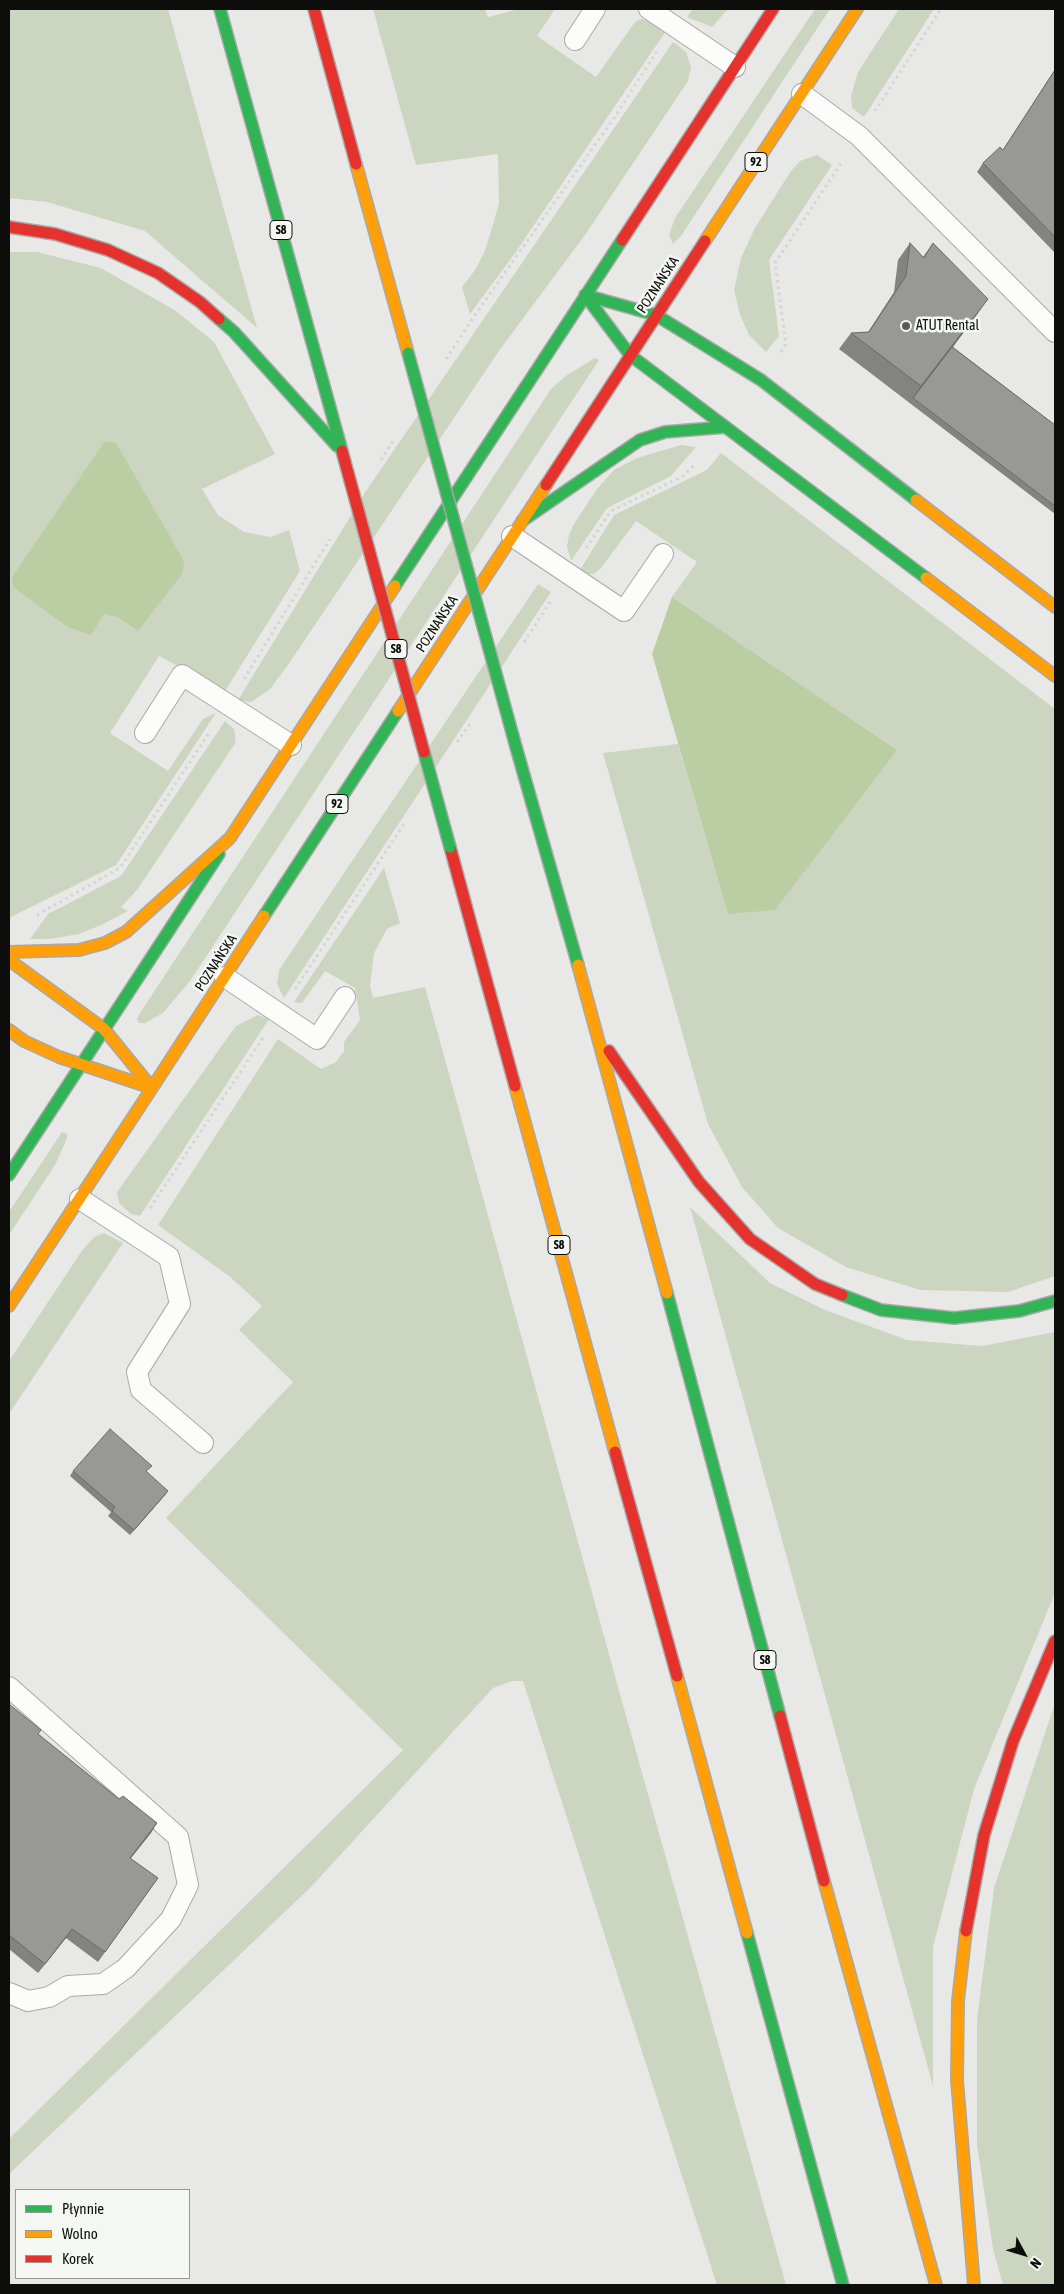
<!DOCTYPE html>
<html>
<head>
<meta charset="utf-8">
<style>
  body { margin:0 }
  #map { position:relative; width:1064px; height:2294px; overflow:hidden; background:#e8e9e7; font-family:"Asap Condensed",sans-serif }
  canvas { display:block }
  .frame { position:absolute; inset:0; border:10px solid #0d0d0c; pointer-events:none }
  .legend { position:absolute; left:15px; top:2189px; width:175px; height:90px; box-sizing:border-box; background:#f5f7f3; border:1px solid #989997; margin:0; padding:6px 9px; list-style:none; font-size:15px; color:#0d0d0c }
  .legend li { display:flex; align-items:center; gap:10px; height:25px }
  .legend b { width:25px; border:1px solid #989997 }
  .north { position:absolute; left:999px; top:2229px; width:50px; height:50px; -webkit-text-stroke:4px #f5f7f3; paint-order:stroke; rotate:129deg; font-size:14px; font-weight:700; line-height:20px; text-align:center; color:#0d0d0c }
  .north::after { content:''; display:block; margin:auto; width:18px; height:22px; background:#0d0d0c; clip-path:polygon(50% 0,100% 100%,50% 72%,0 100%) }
</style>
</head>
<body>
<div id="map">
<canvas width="1064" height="2294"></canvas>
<div class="frame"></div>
<ul class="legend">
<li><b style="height:6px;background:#30b455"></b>Płynnie</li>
<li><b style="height:6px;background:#ff9f0a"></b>Wolno</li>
<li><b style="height:6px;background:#e5322d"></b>Korek</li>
</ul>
<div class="north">N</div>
</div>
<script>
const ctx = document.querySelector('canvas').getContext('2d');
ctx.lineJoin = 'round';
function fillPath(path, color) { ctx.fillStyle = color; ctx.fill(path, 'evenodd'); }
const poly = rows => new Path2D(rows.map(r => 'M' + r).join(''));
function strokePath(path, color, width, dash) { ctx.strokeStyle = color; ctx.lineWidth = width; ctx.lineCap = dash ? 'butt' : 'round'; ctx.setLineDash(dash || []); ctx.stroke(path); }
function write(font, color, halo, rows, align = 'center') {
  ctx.font = font + ' "Asap Condensed",sans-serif'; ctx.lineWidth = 5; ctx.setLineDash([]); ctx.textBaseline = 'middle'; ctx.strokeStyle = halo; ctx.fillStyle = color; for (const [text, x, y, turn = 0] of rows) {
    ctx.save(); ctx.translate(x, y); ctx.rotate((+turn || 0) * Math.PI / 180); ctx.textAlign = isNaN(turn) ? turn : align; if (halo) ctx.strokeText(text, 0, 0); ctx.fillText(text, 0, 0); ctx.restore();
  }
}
fillPath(poly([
  [9,9,168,9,257,328,145,231,47,202,9,198],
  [373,9,485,9,488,17,519,9,555,9,537,36,596,77,635,22,641,19,653,21,666,31,515,253,470,314,462,287,475,270,485,251,499,204,498,154,416,165],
  [693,9,728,9,712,27,687,17],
  [815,9,830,9,681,236,673,244,669,235,675,218],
  [899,9,934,9,864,117,852,108,851,96,858,72],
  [673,42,686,52,691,67,688,81,585,235,501,348,288,665,270,689,251,702,238,700,366,491],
  [817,155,832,165,769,260,779,336,766,352,749,335,740,315,734,290,741,258,755,228,791,171,800,161],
  [9,252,37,252,101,268,176,311,214,342,275,454,202,489,218,515,244,532,270,537,289,530,300,571,225,691,159,656,110,733,168,771,203,719,216,713,116,865,9,918],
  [182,574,119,618,104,614],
  [595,358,599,360,190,981,163,1013,145,1023,139,1023,137,1019,140,1013,551,389,567,375],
  [681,445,696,447,671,476,607,508,571,561,567,546,569,535,575,522,597,489,614,470,637,458],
  [721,453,1055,709,1055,1276,1008,1292,920,1290,846,1267,778,1228,742,1187,708,1124,603,753,678,744,728,914,897,750,672,597,697,562,636,521,601,568,594,574,586,574,580,570,614,515,707,470],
  [538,584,551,592,284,998,277,984,279,970],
  [225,721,234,729,236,742,137,890,121,907,128,911,101,925,79,934,50,939,30,939,48,914,121,876],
  [384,868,400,923,387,929,374,953,370,986,373,998,425,987,623,1705,786,2285,717,2285,523,1681,512,1681,493,1688,311,1887,9,2174,9,2139,403,1750,166,1518,293,1382,239,1330,262,1306,229,1276,158,1225,278,1039,321,1069,336,1062,344,1051,344,1042,360,1020,355,988,325,971,302,1003,294,1002],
  [258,1015,269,1019,140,1216,131,1214,119,1203,117,1192,236,1026],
  [62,1132,67,1134,67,1138,55,1165,9,1235,9,1212],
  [690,1207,770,1283,823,1309,907,1340,982,1346,1055,1332,1055,1593,974,1789,933,1947,933,2086],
  [104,1233,123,1243,9,1414,9,1361,81,1252,94,1237],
  [1055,1703,1055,2285,1003,2285,993,2249,977,2145,977,2019,994,1888]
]), '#ccd5c0');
fillPath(poly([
  [105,441,116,443,184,561,182,574,138,631,119,618,104,614,91,635,68,627,13,587,12,577],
  [672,597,897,750,775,910,728,914,652,654]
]), '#bbcda2');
const lane = poly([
  [649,9,735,67],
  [575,40,595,9],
  [802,94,859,136,1055,332],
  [512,536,624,611,663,554],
  [145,733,182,675,291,745],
  [225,977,317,1039,345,997],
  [80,1199,169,1257,180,1304,137,1372,141,1390,203,1443],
  [9,1687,178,1837,188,1885,171,1919,126,1968,103,1984,68,1986,49,1997,28,2001,9,1993]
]);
const fast = poly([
  [220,9,342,451],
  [585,295,630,355],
  [585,295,656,315],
  [656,315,761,380,916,500],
  [219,319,234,332,337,446],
  [630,355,926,578],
  [522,521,640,440,665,432,726,427],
  [395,586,622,240],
  [516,747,578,965],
  [264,916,398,711],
  [9,1175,219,854],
  [667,1293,780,1716],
  [842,1295,881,1310,954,1318,1019,1311,1055,1301],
  [747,1933,843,2285]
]);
const slow = poly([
  [356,164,408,353],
  [705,241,857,9],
  [916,500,1055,607],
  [926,578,1055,676],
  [398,711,546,485],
  [230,838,395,586],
  [9,952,79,950,105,943,126,932,230,838],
  [9,960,104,1029,152,1088],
  [578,965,667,1293],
  [9,1030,24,1041,59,1057,152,1088],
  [515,1086,615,1452],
  [152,1088,264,916],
  [9,1306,152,1088],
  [677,1676,747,1933],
  [824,1881,936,2285],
  [966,1931,958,2001,957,2080,974,2285]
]);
const jam = poly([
  [314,9,356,164],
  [9,227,55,234,108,250,158,273,200,302,219,319],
  [622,240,773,9],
  [546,485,705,241],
  [450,847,515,1086],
  [609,1051,699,1182,750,1239,815,1284,842,1295],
  [615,1452,677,1676],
  [780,1716,824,1881],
  [966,1931,984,1835,1013,1741,1055,1641]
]);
strokePath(lane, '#a9a9a8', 22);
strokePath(fast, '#a9a9a8', 14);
strokePath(slow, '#a9a9a8', 14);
strokePath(jam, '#a9a9a8', 14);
strokePath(poly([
  [875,111,941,9],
  [781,352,786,344,775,263,842,162],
  [446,359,475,315,614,118,657,51],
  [381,460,395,438],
  [586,548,611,511,683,476,694,465],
  [524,642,552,599],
  [244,679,330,539],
  [457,742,472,721],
  [37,915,120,868,211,730],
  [295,989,406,821],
  [150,1208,263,1038]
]), '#d3d4d3', 3, [2.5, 4]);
strokePath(lane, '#fcfcfb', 20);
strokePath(fast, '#30b455', 11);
strokePath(slow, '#ff9f0a', 11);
strokePath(jam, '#e5322d', 11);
const fastBridge = poly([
  [408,353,516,747],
  [424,752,450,847]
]);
const jamBridge = poly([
  [342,451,424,752]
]);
strokePath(fastBridge, '#a9a9a8', 14, []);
strokePath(jamBridge, '#a9a9a8', 14, []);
strokePath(fastBridge, '#30b455', 11);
strokePath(jamBridge, '#e5322d', 11);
fillPath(poly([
  [1055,69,1055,253,977,172,983,163,1003,150],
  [910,243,923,257,933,243,976,316,953,347,1055,425,1055,514,839,349,851,333,868,332,894,292,898,260],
  [73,1471,147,1472,165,1495,130,1535,108,1516,111,1512,70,1476],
  [9,1704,38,1734,119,1799,157,1823,130,1859,158,1878,98,1962,66,1938,38,1973,9,1949]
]), '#838382');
fillPath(poly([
  [988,299,976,316,913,398,921,386],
  [168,1491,165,1495,130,1535,134,1530],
  [157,1823,151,1833,123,1868,130,1858],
  [72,1929,66,1938,38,1973,45,1964]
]), '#6a6a6a');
const building = poly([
  [1055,70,1055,237,983,163,1000,147,1003,150,1055,70],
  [910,243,924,258,933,243,988,299,921,386,851,333,869,332,906,276,910,243],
  [952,347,1055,425,1055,506,913,398,952,347],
  [110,1429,152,1466,146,1471,168,1491,134,1530,112,1511,115,1507,73,1471,110,1429],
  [9,1704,41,1730,38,1734,119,1799,123,1796,157,1823,130,1858,158,1878,105,1952,72,1929,45,1964,9,1935,9,1704]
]);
fillPath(building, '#989897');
strokePath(building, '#6a6a6a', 1);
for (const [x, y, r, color] of [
  [906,326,5,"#5a5a59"]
]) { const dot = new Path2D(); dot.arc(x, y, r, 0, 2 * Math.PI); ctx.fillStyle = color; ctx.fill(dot); strokePath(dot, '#f5f7f3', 2); }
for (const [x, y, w] of [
  [756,162,22],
  [281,230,22],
  [396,649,22],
  [337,804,22],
  [559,1245,22],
  [765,1660,22]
]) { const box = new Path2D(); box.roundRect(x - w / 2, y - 9.5, w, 19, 4); ctx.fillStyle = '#f5f7f3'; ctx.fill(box); strokePath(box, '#0d0d0c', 1); }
write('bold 12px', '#0d0d0c', null, [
  ["92",756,162],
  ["S8",281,230],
  ["S8",396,649],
  ["92",337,804],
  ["S8",559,1245],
  ["S8",765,1660]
]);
write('14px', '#0d0d0c', '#f5f7f3', [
  ["POZNAŃSKA",658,285,-57],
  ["POZNAŃSKA",437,624,-57],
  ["POZNAŃSKA",216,963,-57]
]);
write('14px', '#0d0d0c', '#f5f7f3', [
  ["ATUT Rental",916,326]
], 'left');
</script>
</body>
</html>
